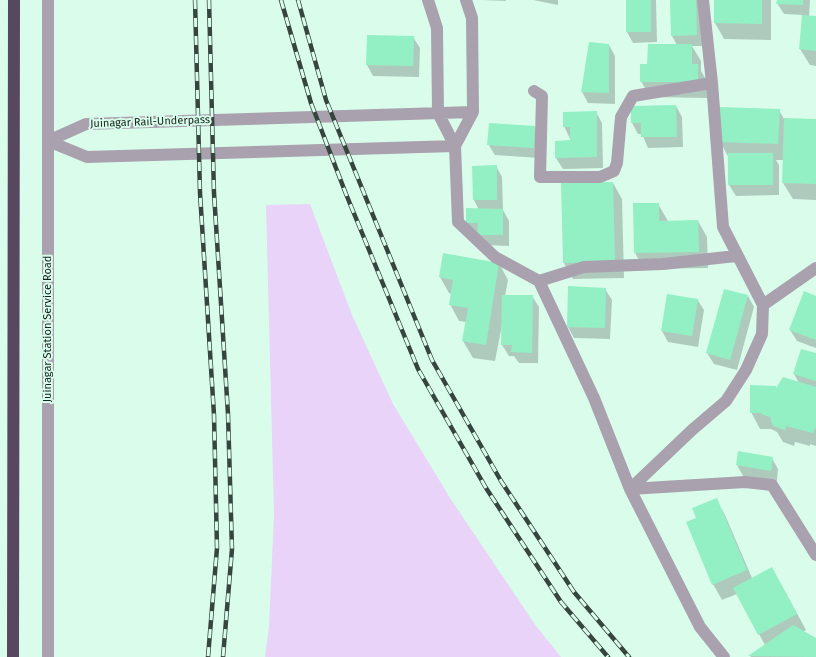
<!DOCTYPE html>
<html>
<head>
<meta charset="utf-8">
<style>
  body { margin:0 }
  canvas { display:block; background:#dafdeb }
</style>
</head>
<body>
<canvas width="816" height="657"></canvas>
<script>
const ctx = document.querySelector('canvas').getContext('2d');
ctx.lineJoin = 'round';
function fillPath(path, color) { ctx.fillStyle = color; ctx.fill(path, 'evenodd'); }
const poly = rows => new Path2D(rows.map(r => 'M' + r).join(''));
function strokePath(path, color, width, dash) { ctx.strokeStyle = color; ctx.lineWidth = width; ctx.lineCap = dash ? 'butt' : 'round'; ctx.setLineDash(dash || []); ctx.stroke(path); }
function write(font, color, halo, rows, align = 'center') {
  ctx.font = font + ' "Fira Sans",sans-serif'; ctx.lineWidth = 4; ctx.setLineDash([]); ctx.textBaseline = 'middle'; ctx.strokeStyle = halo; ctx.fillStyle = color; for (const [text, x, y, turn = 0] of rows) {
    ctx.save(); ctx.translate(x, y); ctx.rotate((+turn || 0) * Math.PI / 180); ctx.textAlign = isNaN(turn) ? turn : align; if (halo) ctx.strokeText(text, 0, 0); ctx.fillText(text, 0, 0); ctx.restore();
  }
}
fillPath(poly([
  [310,204,352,315,393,404,450,498,536,626,561,657,265,657,269,626,274,515,266,205]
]), '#e9d3f8');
fillPath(poly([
  [482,0,506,0,506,1],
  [533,0,558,0,558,5],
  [627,0,656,0,657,42,633,43,627,32],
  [671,0,701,0,702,46,692,46,701,61,701,71,707,81,707,98,650,97,641,81,648,64,677,45,672,36],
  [715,0,771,0,771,40,724,39,715,23],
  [778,0,810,0,809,17,816,17,816,66,810,65,800,49,803,15,784,14,777,3],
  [368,36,413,37,420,48,419,77,373,76,367,65],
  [590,43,609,45,615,56,615,104,588,103,582,92],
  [676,106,682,117,683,147,648,148,642,134,638,134,632,123],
  [779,110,784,119,816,120,816,200,793,199,783,183,784,160,776,160,779,165,779,195,736,196,729,185,729,158,720,142],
  [596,112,602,123,603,168,563,169,556,158,556,141,571,141,564,126],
  [535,127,541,138,540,158,495,155,488,144],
  [496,166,502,177,503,210,509,221,509,246,485,245,467,223,479,210,474,200],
  [613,183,622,199,624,278,573,279,564,263,562,184],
  [658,204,668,221,698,221,707,237,708,268,644,269,635,253],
  [499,263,508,280,505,296,532,296,539,307,538,363,519,363,514,356,509,356,502,345,503,320,495,361,473,358,463,341,466,322,459,321,450,304,452,294,449,293,440,277],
  [605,289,612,300,610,339,574,338,568,327],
  [748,296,754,307,737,370,714,364,707,353],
  [816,297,816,348,797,341,790,330],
  [697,299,704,310,698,347,668,342,662,331],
  [816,354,816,446,810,444,810,446,795,442,794,446,783,442,777,432,771,429,760,429,751,412,777,389,799,383,794,374],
  [772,458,778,469,777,481,743,476,737,465],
  [716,499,725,515,752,578,781,584,806,630,803,632,816,639,816,657,750,657,765,645,737,594,722,600,713,584,697,519]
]), '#0003');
fillPath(poly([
  [626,0,651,0,651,32,626,32],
  [670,0,696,0,697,35,671,36],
  [714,0,762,0,762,24,714,23],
  [777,0,803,0,803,5,776,4],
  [802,15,816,16,816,51,799,49],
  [367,35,414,36,413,66,366,65],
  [589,42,609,44,609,93,581,92],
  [648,44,692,44,692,64,698,64,698,82,640,82,640,64,647,64],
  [676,105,677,137,641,137,641,123,631,123,631,106],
  [720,107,780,109,778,144,719,142],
  [597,111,597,157,555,158,555,141,570,140,570,127,563,127,563,112],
  [784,118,816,119,816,184,782,183],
  [489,123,535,126,534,148,487,145],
  [728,153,773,153,773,185,728,185],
  [497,165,497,200,473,200,472,166],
  [613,182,615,262,563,263,561,183],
  [633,203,659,203,659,221,698,220,699,252,634,253],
  [466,208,503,209,503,235,477,235,478,223,466,223],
  [443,253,499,263,486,345,462,341,468,308,449,305,453,280,439,277],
  [568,286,606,288,605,328,567,327],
  [724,289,748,295,730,360,706,353],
  [804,291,816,296,816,340,789,330],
  [667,294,698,299,692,336,661,331],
  [502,295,533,295,532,353,511,352,512,345,501,345],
  [801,349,816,353,816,381,793,374],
  [783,377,816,387,816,427,813,433,786,426,785,430,773,426,770,417,761,414,762,413,750,413,750,385,776,386,776,388],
  [738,451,773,457,771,471,736,465],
  [717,498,747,570,712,585,686,522,696,518,692,508],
  [772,567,797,614,758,635,733,588],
  [793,625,816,638,816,657,748,656]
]), '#93f0c5');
strokePath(poly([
  [428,0,437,28,438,113,455,146,458,222,495,257,539,281,594,398,630,489,700,627,724,657],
  [534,91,542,96,540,177,600,177,614,171,617,163,621,117,633,96,712,83],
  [48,141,86,124,473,112],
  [48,141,87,157,455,146],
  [455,146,473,112,472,18,466,0],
  [539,281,584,267,663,264,736,256],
  [763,305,816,268],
  [630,489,692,430,726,401,746,370,762,334,763,305,723,227,712,83,703,0],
  [630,489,745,482,772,485,816,555],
  [48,657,48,0]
]), '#a9a2ae', 12);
strokePath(poly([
  [13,657,14,0]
]), '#574860', 12);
const rail = poly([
  [195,0,200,193,214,415,217,548,208,657],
  [209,0,214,193,228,414,232,549,223,657],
  [281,0,311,103,346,194,418,369,486,488,561,602,608,657],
  [298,0,326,100,432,360,501,481,574,592,629,657]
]);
strokePath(rail, '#36463e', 4.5);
strokePath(rail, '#dafdeb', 3, [9]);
write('11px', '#15211b', '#dafdeb', [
  ["Juinagar Rail-Underpass",150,122,-2],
  ["Juinagar Station Service Road",48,329,-90]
]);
</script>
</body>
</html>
